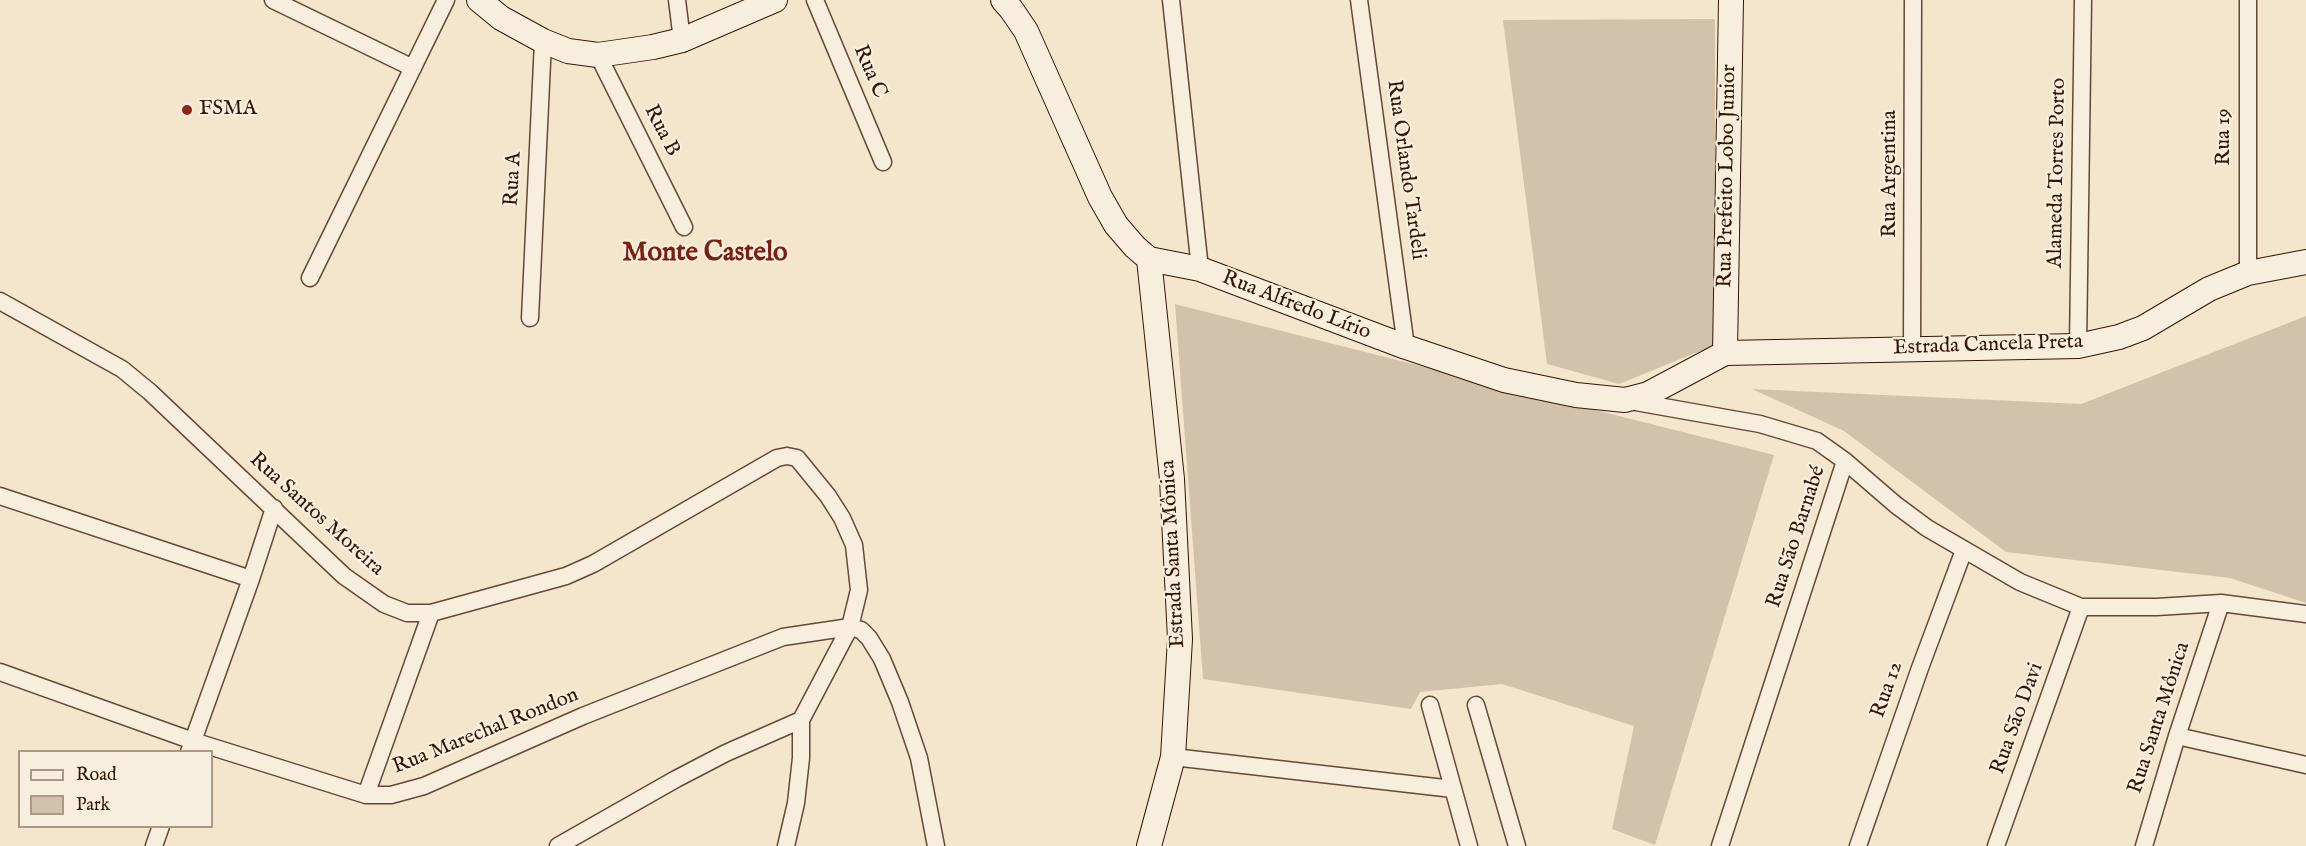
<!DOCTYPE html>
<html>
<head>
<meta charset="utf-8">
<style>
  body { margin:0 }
  #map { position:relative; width:2306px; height:846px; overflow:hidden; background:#f4e5cd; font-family:"IM FELL English",serif }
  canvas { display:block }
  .legend { position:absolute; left:18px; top:750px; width:195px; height:78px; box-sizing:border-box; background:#f8eede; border:2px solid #a99886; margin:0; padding:8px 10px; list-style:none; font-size:18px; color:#321603 }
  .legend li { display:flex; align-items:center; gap:12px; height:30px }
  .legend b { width:30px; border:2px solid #a99886 }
</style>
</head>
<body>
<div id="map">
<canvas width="2306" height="846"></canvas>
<ul class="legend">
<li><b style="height:8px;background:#f8eede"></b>Road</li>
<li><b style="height:16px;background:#d3c2ab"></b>Park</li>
</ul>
</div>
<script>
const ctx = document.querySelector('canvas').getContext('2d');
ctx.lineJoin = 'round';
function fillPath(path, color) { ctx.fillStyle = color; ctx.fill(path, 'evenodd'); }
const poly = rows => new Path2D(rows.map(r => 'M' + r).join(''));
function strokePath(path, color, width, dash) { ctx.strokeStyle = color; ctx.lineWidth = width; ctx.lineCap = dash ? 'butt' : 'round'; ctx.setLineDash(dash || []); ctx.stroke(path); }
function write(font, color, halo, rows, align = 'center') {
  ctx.font = font + ' "IM FELL English",serif'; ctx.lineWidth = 4.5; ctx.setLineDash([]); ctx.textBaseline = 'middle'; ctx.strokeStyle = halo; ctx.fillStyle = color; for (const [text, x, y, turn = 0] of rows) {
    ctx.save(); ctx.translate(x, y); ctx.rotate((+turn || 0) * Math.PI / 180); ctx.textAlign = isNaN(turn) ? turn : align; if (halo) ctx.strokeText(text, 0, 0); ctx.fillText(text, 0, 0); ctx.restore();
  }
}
fillPath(poly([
  [1715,19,1715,345,1619,384,1547,364,1503,20],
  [1175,304,1774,455,1655,845,1612,829,1634,726,1502,684,1420,692,1411,709,1203,679],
  [2306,316,2306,603,2230,578,2006,552,1844,431,1752,389,2081,404]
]), '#d3c2ab');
const minor = poly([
  [273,0,413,68],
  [677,0,682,40],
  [815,0,883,162],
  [1171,0,1200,269],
  [1359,0,1406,347],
  [598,55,684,227],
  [2248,273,2248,0],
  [310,278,446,0],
  [0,301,122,369,150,392,344,576,384,604,407,613,431,613,566,576,593,564,777,458,787,456,797,458,828,496,842,518,854,545,859,590,850,627,801,720,801,758,796,803,786,846],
  [530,318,543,41],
  [2078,346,2083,0],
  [1912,348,1913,0],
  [1630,401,1760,424,1817,441,1845,461,1896,505,1927,528,2020,582,2081,607,2157,607,2221,603,2306,614],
  [0,496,251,579],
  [0,672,193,741,366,795,391,795,424,786,583,716,783,637,850,627,861,630,869,638,882,659,900,702,919,758,936,846],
  [1430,705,1469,846],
  [1476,705,1517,846],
  [2177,736,2306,765],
  [189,752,251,579,274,508],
  [1173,757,1453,789],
  [366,795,431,613],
  [154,846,161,826],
  [558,846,676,779,726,753,801,720],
  [1720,846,1845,461],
  [1858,846,1920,668,1964,550],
  [1996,846,2081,607],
  [2144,846,2177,736,2221,603]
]);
const secondary = poly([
  [479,0,501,18,543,41,568,51,598,55,653,47,682,40,775,0],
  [1003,0,1011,9,1026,31,1100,197,1116,225,1135,247,1149,259,1200,269,1406,347,1504,380,1576,395,1625,400,1648,394,1725,353,2078,346,2119,337,2143,328,2209,289,2248,273,2306,262],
  [1725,353,1731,0],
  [1149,846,1173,757,1180,639,1172,479,1149,259]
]);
strokePath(minor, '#624a36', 19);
strokePath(secondary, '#321603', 26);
strokePath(minor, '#f8eede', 16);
strokePath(secondary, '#f8eede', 24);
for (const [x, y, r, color] of [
  [187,110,6,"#8f2418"]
]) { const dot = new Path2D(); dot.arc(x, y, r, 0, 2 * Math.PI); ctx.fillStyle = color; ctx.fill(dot); strokePath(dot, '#f8eede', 2); }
write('21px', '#321603', '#f8eede', [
  ["Rua C",869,72,67],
  ["Rua B",661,131,63],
  ["Rua 19",2225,137,-90],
  ["Rua Orlando Tardeli",1405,170,82],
  ["Alameda Torres Porto",2058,173,-89],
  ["Rua Argentina",1891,174,-90],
  ["Rua Prefeito Lobo Junior",1728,176,-89],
  ["Rua A",514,179,-87],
  ["Rua Alfredo Lírio",1296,306,21],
  ["Estrada Cancela Preta",1988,346,-2],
  ["Rua Santos Moreira",316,515,42],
  ["Rua São Barnabé",1797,537,-72],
  ["Estrada Santa Mônica",1174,554,-93],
  ["Rua 12",1888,690,-71],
  ["Rua Santa Mônica",2160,718,-72],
  ["Rua São Davi",2018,719,-70],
  ["Rua Marechal Rondon",486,732,-22]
]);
write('21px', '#321603', '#f8eede', [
  ["FSMA",199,110]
], 'left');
write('bold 27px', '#7a1f14', '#f8eede', [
  ["Monte Castelo",705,254]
]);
</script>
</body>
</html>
